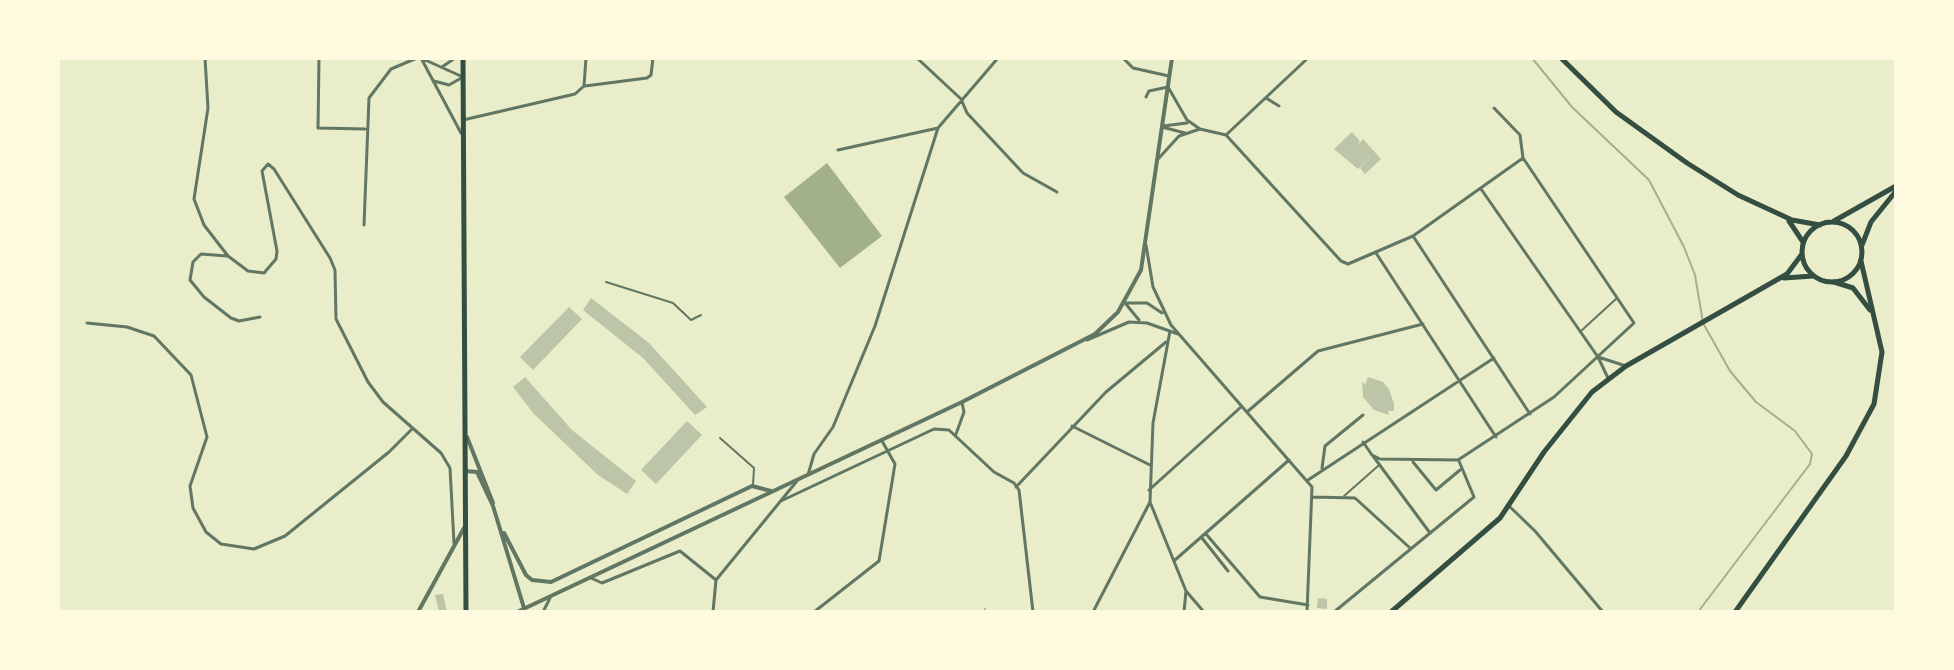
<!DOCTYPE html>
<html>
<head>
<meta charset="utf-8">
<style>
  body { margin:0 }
  #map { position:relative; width:1954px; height:670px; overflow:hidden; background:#e9edc9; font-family:"Archivo Narrow",sans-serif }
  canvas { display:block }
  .frame { position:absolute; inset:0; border:60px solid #fefae0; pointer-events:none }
</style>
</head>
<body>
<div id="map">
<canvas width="1954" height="670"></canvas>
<div class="frame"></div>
</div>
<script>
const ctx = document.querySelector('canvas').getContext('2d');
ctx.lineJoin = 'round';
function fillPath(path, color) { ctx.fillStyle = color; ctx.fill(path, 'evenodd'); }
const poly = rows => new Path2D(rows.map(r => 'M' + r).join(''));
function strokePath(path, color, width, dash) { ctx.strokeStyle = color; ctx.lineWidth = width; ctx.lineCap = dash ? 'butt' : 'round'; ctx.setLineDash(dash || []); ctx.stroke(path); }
fillPath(poly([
  [827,163,882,236,840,268,784,197]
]), '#a3b18a');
strokePath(poly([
  [1532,58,1572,107,1649,180,1684,247,1695,275,1703,323,1730,371,1756,402,1795,431,1812,454,1810,464,1698,612],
  [984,612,985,609]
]), '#a3b18a', 2);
fillPath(poly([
  [1352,132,1360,141,1357,146,1363,139,1381,159,1365,174,1360,168,1370,157,1358,169,1334,149],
  [591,298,649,343,707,407,695,415,643,358,583,310],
  [569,307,582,319,533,370,520,357],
  [525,377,572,430,636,481,627,494,598,475,534,414,513,387],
  [1368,377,1383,382,1389,389,1394,404,1394,411,1388,411,1389,415,1374,410,1363,397,1362,381,1365,385],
  [687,421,702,435,656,484,641,470],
  [443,594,447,612,439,612,435,595],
  [1318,598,1327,599,1327,609,1317,608]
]), '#bcc5a7');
strokePath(poly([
  [606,282,673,303,691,320,701,315],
  [1581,331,1617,298],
  [720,438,754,468,753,485],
  [1344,496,1378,466]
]), '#617663', 2);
strokePath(poly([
  [205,58,208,108,194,199,204,225,228,256,248,271,264,273,276,259,277,251,262,171,268,164,274,169,330,258,335,270,336,319,368,382,383,402,441,453,450,468,454,543],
  [319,58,318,128,365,129],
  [421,58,461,133],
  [917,58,961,99,967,113,1023,173,1057,192],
  [1123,58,1133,68,1169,76],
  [423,59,463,77,449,85,434,81],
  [442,67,455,58],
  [585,86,647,78,651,75,653,58],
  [1146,97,1149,91,1168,87,1187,120,1200,129,1226,135,1308,58],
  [1266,98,1279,106],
  [463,120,575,94,584,86,586,58],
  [1163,126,1187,123],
  [1162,127,1185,133],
  [1226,135,1341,261,1348,264,1413,236,1523,158,1520,135,1494,108],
  [838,150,938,128],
  [1159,158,1179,136,1200,129],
  [1481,189,1598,357],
  [364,225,369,98,391,69,417,58],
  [1413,236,1530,414],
  [1146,245,1153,287,1171,325,1312,487,1307,612],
  [1376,253,1496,437],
  [227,256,201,254,193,262,190,280,204,297,231,318,239,321,260,317],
  [1139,320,1125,303,1147,303,1162,313],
  [87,323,127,327,154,336,191,375,207,437,190,486,193,508,206,532,221,544,254,549,285,536,389,452,412,429],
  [1170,331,1153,423,1150,502,1186,591,1184,612],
  [1087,340,1129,322,1147,323,1178,334],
  [1608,378,1598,357,1626,366],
  [1247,412,1318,351,1423,324],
  [1072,426,1150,465],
  [956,434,964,412,962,403],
  [1363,442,1372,455,1380,459,1458,460,1554,397,1634,323,1523,158],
  [1373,456,1430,533],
  [1413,462,1436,490,1460,470],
  [1322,468,1325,446,1363,415],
  [808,475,814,454,833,427,875,326,938,128,998,58],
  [1308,480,1494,358],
  [1016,487,1106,392,1166,342],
  [1149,490,1241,407],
  [1313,497,1355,498,1410,548],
  [781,501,934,429,949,430,994,472,1014,483,1019,490,1033,612],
  [1509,506,1535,531,1603,612],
  [1206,534,1260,597,1308,605],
  [1202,538,1228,571],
  [1175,560,1289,460],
  [591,578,602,583,680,551,716,580],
  [1186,591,1204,612],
  [543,612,550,598],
  [713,612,716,580,797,481],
  [814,612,879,561,895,464,882,441],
  [1093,612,1150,502],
  [1334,612,1474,497,1459,461]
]), '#617663', 3);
strokePath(poly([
  [467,437,493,503],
  [465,471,477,472,493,506,524,608],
  [504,533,526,575,532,580,551,582,752,486,771,491],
  [418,612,464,528],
  [517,612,962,402,1095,334,1118,312,1141,270,1172,58]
]), '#617663', 4);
strokePath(poly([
  [463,58,466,612],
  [1561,58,1616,112,1687,163,1738,195,1792,220,1820,225],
  [1789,221,1803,242],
  [1834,221,1896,186],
  '1802 252a30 30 0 1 1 60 0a30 30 0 1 1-60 0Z',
  [1862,245,1871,222,1896,191],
  [1784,278,1813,276],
  [1391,612,1500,518,1544,452,1592,392,1626,366,1787,274,1802,254]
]), '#344e41', 5);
strokePath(poly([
  [1834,282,1853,288,1870,310],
  [1735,612,1846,456,1874,404,1882,352,1861,261]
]), '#344e41', 5);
</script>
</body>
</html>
